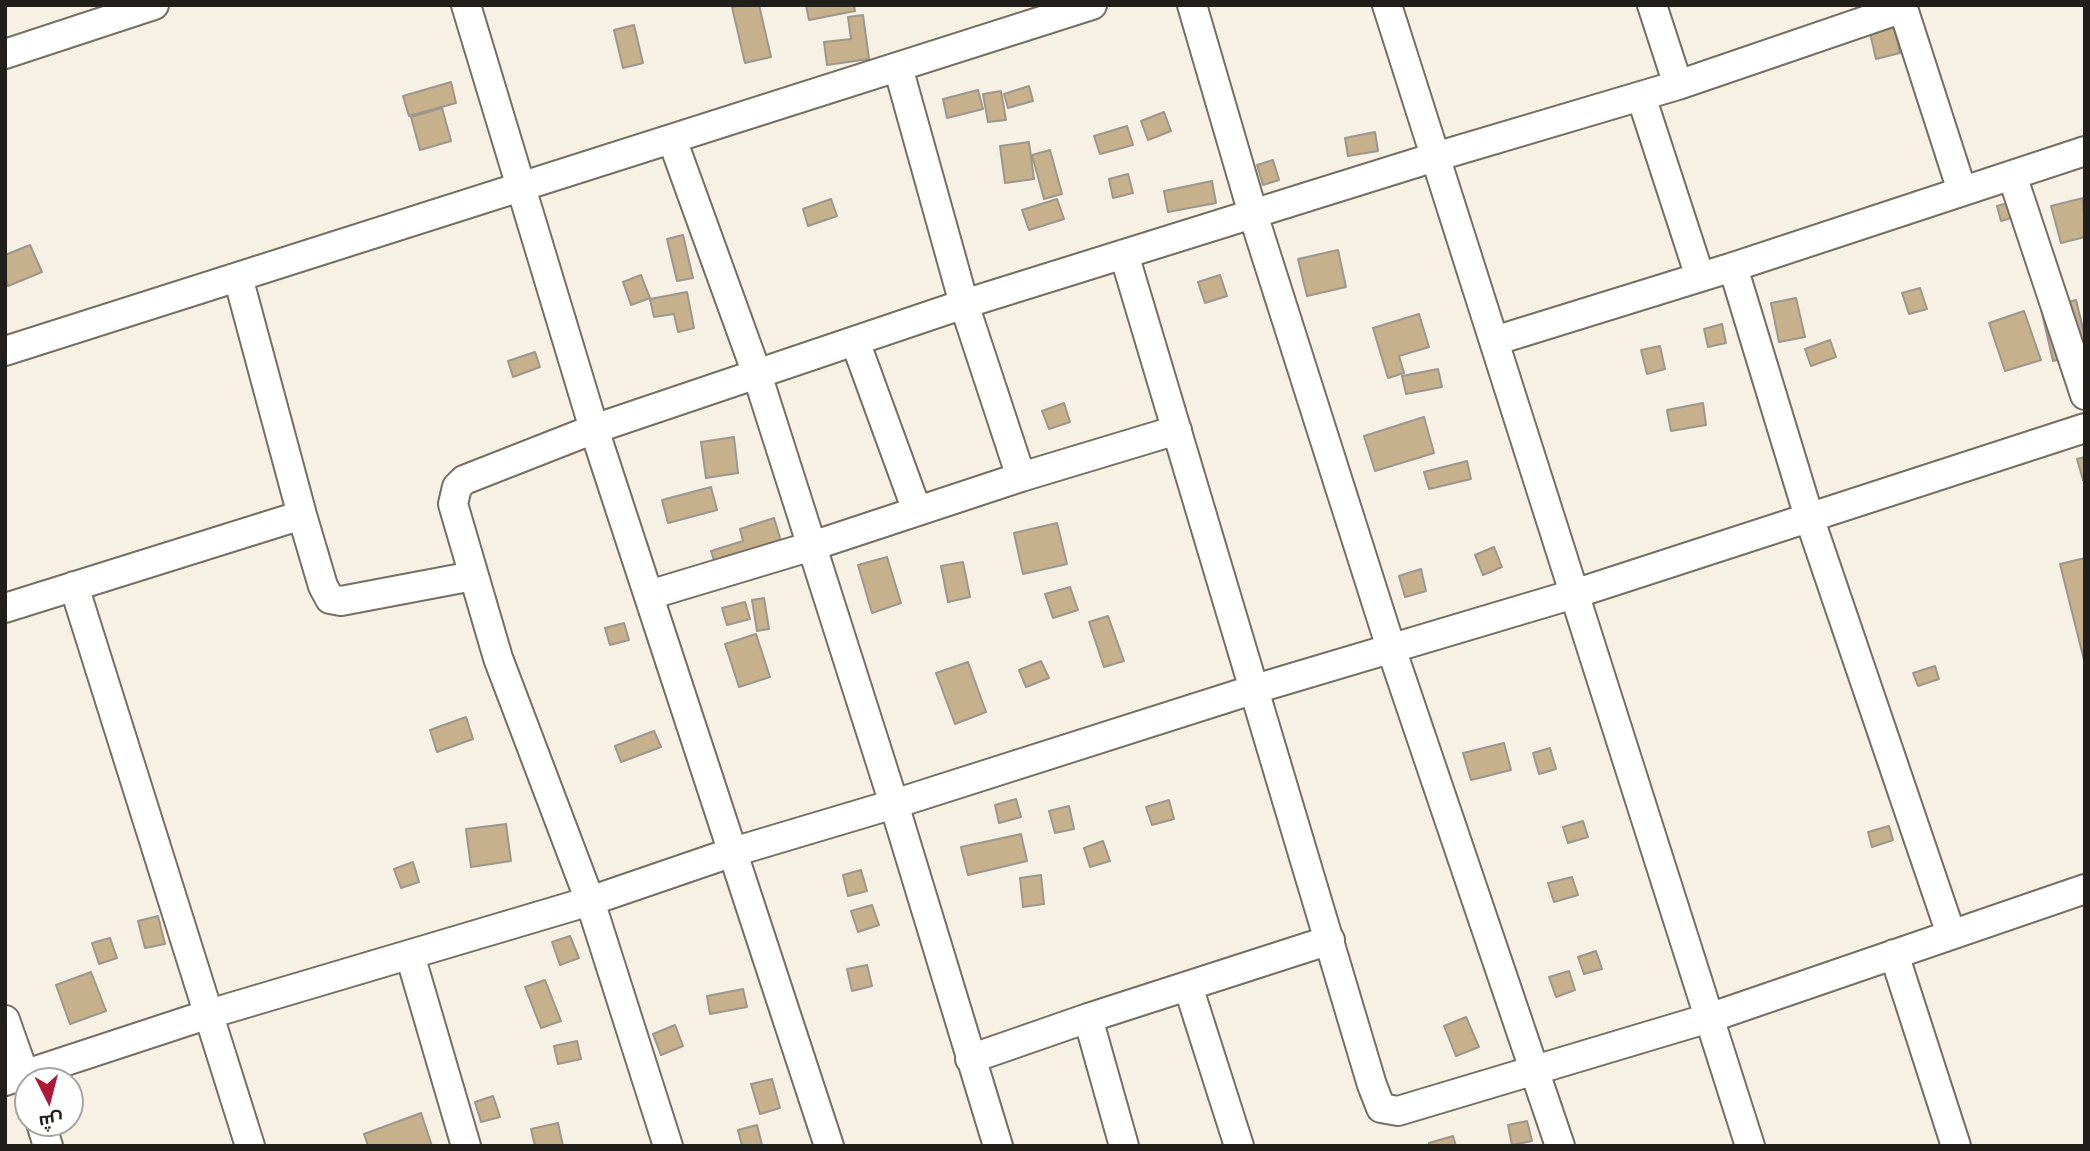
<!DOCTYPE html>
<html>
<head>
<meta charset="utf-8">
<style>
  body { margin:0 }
  #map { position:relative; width:2090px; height:1151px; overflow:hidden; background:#f7f0e5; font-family:Roboto,Cairo,sans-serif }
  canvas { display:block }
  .frame { position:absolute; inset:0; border:7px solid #211f1b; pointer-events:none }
  .north { position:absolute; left:14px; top:1067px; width:70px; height:70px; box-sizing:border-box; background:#fefefe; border:2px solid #a6a5a3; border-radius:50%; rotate:174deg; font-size:19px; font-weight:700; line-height:28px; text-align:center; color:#211f1b }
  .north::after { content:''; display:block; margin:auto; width:24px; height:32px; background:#ae193a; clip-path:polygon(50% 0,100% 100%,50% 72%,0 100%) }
</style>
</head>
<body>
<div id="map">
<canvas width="2090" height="1151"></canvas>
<div class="frame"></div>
<div class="north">ش</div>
</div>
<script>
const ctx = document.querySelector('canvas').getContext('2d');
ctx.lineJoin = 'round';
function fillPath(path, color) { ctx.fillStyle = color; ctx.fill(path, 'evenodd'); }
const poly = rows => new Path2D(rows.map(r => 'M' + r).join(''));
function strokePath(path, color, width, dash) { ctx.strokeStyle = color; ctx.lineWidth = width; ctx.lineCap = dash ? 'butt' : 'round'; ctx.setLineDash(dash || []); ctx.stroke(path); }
const building = poly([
  [742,5,759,5,771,57,745,63,732,7,742,5],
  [806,5,854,5,855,11,809,20,806,5],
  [863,15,869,59,827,65,824,42,851,39,848,17,863,15],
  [1892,18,1900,53,1876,59,1868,24,1892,18],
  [634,25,643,63,623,68,614,30,634,25],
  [451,82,456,103,409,116,403,96,451,82],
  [1029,86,1033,101,1008,108,1004,94,1029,86],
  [978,90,983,109,947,118,943,99,978,90],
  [1001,91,1006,120,988,122,983,94,1001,91],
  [442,108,451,141,420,150,411,117,442,108],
  [1164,112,1171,131,1148,140,1141,121,1164,112],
  [1127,126,1133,145,1100,154,1094,136,1127,126],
  [1375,132,1378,151,1348,156,1345,138,1375,132],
  [1029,142,1034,179,1005,183,1000,146,1029,142],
  [1050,150,1062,194,1044,199,1032,155,1050,150],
  [1273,160,1279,180,1263,185,1257,165,1273,160],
  [1128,174,1133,193,1113,198,1109,179,1128,174],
  [1212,181,1216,203,1168,212,1164,191,1212,181],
  [2083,198,2085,237,2061,243,2051,206,2083,198],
  [831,199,837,216,808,226,803,209,831,199],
  [1057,199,1064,219,1029,230,1022,210,1057,199],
  [2018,200,2022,215,2001,221,1997,206,2018,200],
  [683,235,693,278,677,281,667,239,683,235],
  [30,245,42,272,8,286,5,278,5,255,30,245],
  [1338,250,1346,287,1307,296,1298,259,1338,250],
  [641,275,650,298,631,305,623,282,641,275],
  [1220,275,1227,296,1205,303,1198,282,1220,275],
  [1920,288,1927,309,1909,314,1902,293,1920,288],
  [687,292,694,328,678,332,674,314,654,317,650,299,687,292],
  [1796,298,1805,337,1779,342,1771,303,1796,298],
  [2076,300,2085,337,2085,353,2053,361,2041,309,2076,300],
  [2024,311,2041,360,2005,371,1989,323,2024,311],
  [1419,314,1429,347,1399,356,1404,373,1388,378,1373,328,1419,314],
  [1722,324,1726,343,1708,347,1704,329,1722,324],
  [1830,340,1836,357,1811,366,1805,349,1830,340],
  [1660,346,1665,369,1647,374,1641,350,1660,346],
  [535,352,540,367,513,377,508,361,535,352],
  [1438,369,1442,387,1406,394,1402,376,1438,369],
  [1064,403,1070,422,1049,429,1042,411,1064,403],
  [1703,403,1706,425,1671,431,1667,410,1703,403],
  [1424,417,1434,453,1375,471,1364,436,1424,417],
  [734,437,738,473,706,478,701,442,734,437],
  [2085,457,2085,479,2083,480,2077,459,2085,457],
  [1467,461,1471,479,1429,489,1424,472,1467,461],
  [711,487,717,510,668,523,662,500,711,487],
  [774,518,786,558,720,579,711,551,743,541,740,529,774,518],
  [1057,523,1067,564,1023,574,1014,533,1057,523],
  [1494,547,1502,567,1483,575,1475,555,1494,547],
  [887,557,901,603,872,613,858,565,887,557],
  [2085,558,2085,659,2084,660,2060,564,2085,558],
  [963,562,970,597,948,602,941,566,963,562],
  [1421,569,1426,591,1405,597,1399,576,1421,569],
  [1070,587,1078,610,1053,618,1045,594,1070,587],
  [764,598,769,629,757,631,752,600,764,598],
  [745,602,750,619,727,625,722,608,745,602],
  [1108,616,1124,661,1104,667,1089,622,1108,616],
  [624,623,629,640,610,645,605,628,624,623],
  [756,634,770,677,739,687,725,644,756,634],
  [1041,661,1049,678,1026,687,1019,670,1041,661],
  [968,662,986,712,955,724,936,673,968,662],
  [1935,666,1939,679,1918,686,1913,673,1935,666],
  [466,717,473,739,437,752,430,730,466,717],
  [654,731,661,747,621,762,615,746,654,731],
  [1504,743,1511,770,1471,780,1463,753,1504,743],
  [1550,748,1556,769,1539,774,1533,753,1550,748],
  [1016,799,1021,817,999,823,995,805,1016,799],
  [1169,800,1174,819,1152,825,1146,807,1169,800],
  [1069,806,1074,829,1055,833,1049,811,1069,806],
  [1583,821,1588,837,1568,843,1563,827,1583,821],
  [506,824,511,861,471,867,466,829,506,824],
  [1889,826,1893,840,1872,847,1868,832,1889,826],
  [1021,834,1027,861,968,875,961,847,1021,834],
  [1103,841,1110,861,1090,867,1084,848,1103,841],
  [413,862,419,882,401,888,394,869,413,862],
  [861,870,867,891,848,896,843,875,861,870],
  [1041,875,1044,904,1023,907,1020,878,1041,875],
  [1572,877,1578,895,1554,902,1548,883,1572,877],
  [872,905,879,925,858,932,851,911,872,905],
  [158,916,165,944,145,948,138,921,158,916],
  [570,936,579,958,560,965,552,942,570,936],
  [110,938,117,958,99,964,92,943,110,938],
  [1596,951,1602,969,1584,974,1578,957,1596,951],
  [867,965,872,986,852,991,847,969,867,965],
  [1569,971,1575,990,1556,997,1549,977,1569,971],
  [91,972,106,1011,70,1024,56,985,91,972],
  [545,980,561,1021,541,1028,525,987,545,980],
  [743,989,747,1007,710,1014,707,996,743,989],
  [1466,1017,1479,1047,1456,1056,1444,1026,1466,1017],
  [675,1025,683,1046,661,1055,653,1034,675,1025],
  [577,1041,581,1059,558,1064,554,1046,577,1041],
  [772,1079,780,1108,760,1114,751,1084,772,1079],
  [493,1096,500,1117,481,1122,475,1102,493,1096],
  [421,1113,432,1146,368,1146,364,1134,421,1113],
  [1527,1121,1532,1141,1512,1145,1508,1125,1527,1121],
  [558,1123,563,1146,535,1146,531,1129,558,1123],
  [757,1125,762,1145,742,1146,738,1130,757,1125],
  [1453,1136,1456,1146,1430,1146,1429,1143,1453,1136]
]);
fillPath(building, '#c7b18d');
strokePath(building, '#9c968c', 2);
const street = poly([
  [466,5,594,429,829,1146],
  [1192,5,1253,214,1391,648,1560,1146],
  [1387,5,1750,1146],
  [1652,5,1678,85],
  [1902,5,1962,191],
  [5,54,154,5],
  [898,67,964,304,1021,477],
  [1641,96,1700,277],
  [672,139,757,374,894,804,998,1146],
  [2012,175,2085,395],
  [1124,254,1372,1085,1381,1108,1398,1111,1709,1018,2085,889],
  [1733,267,1809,517,1951,934],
  [238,277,302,515,323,586,330,599,341,601,473,576],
  [855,341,917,511],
  [1494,341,1733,267,2085,151],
  [5,351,1092,5],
  [74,586,250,1146],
  [649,595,812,546,1021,477,1177,430],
  [5,608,302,515],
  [1894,954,1956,1146],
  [410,955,466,1146],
  [1188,986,1239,1146],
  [1088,1018,1124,1146],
  [5,1020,28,1085],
  [970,1059,1088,1018,1330,940],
  [5,1081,209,1014,590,901,733,852,894,804,1255,689,1574,594,2085,428],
  [41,1123,48,1146],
  [668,1146,590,901,498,658,453,504,457,487,464,480,594,429,964,304,1435,157,1678,85,1903,8]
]);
strokePath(street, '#746e65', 32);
strokePath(street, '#fff', 28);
</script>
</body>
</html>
